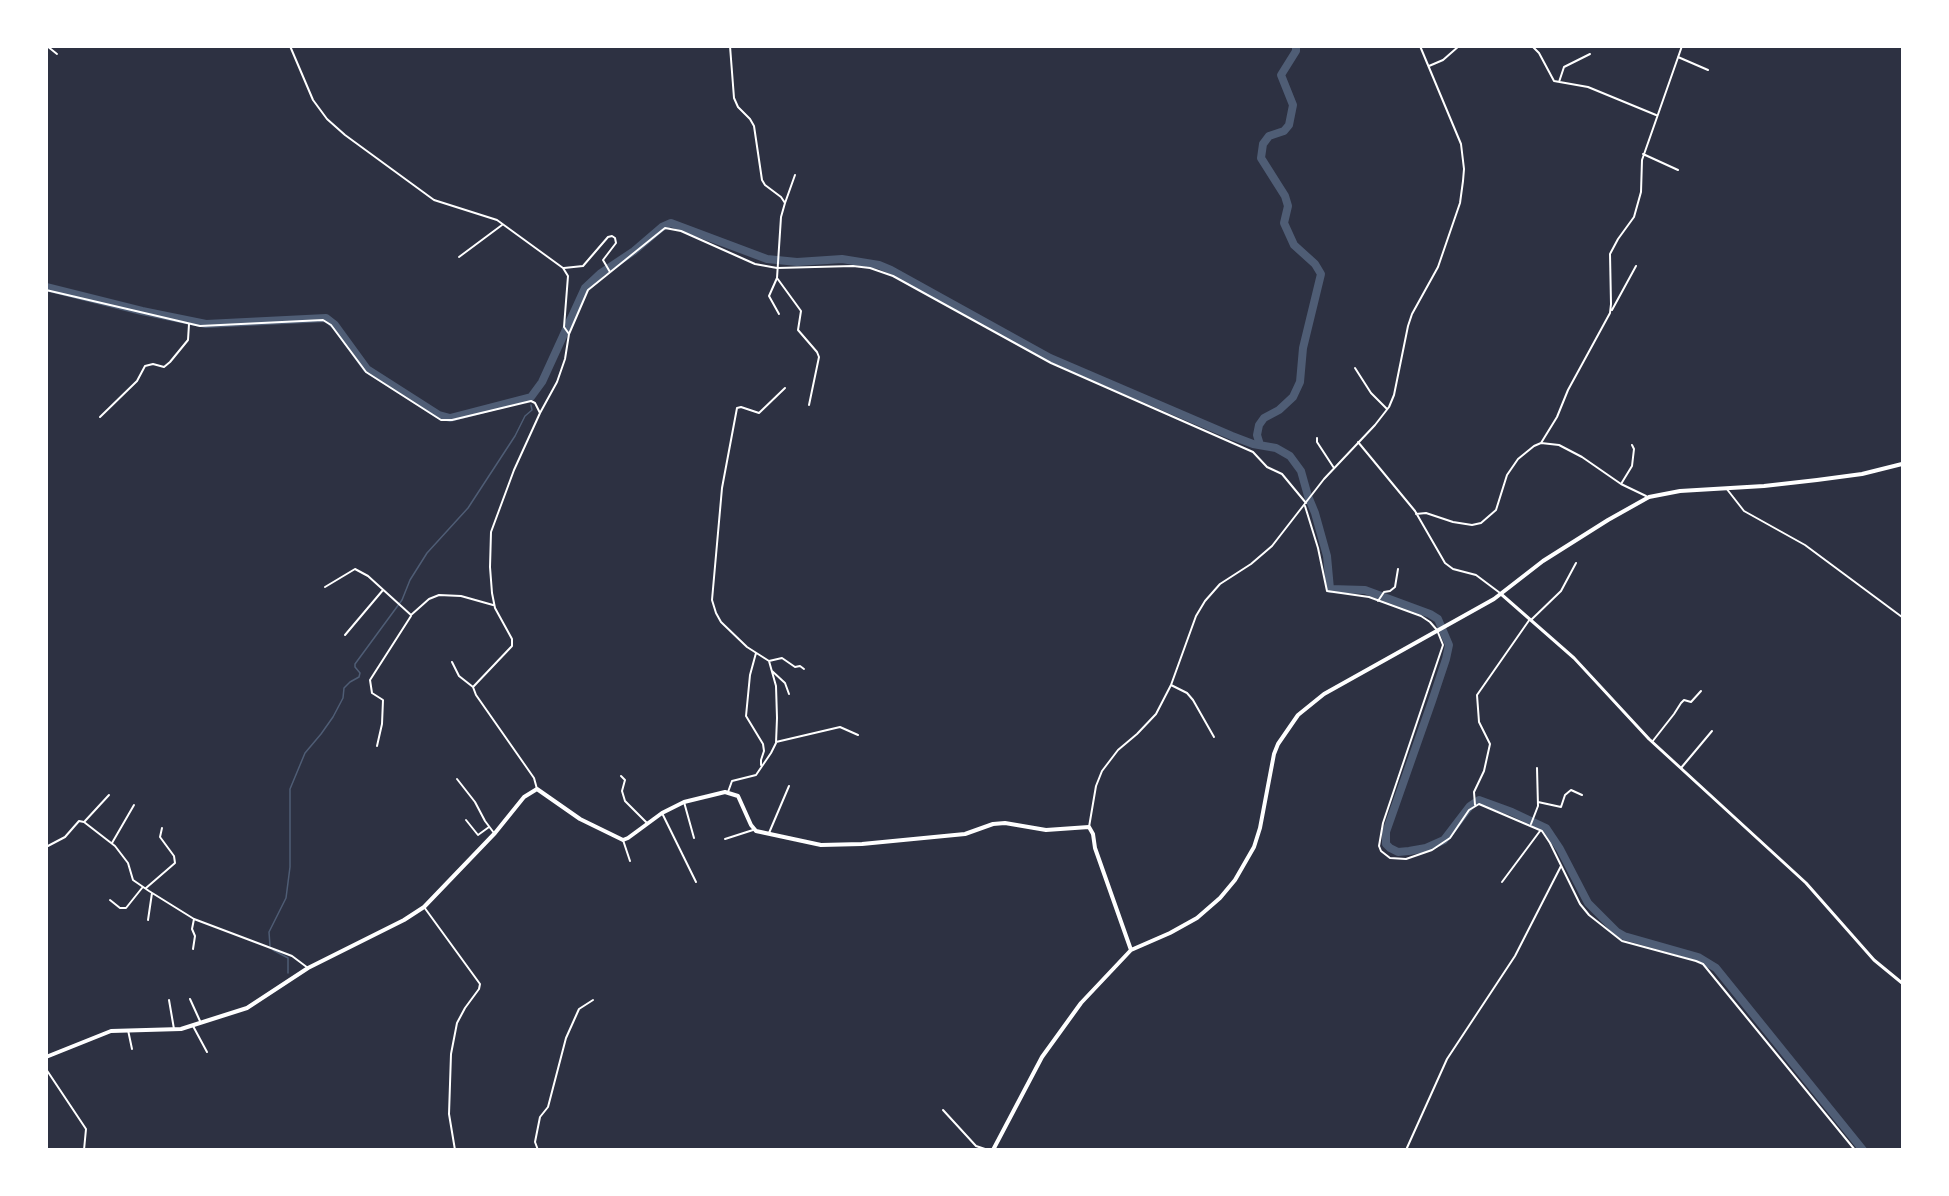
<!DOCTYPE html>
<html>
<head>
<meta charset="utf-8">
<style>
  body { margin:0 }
  #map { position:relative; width:1949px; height:1196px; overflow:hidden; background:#2d3142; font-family:"Nunito Sans",sans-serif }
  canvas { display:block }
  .frame { position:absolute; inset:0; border:48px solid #fff; pointer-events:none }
</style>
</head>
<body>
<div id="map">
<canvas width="1949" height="1196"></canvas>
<div class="frame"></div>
</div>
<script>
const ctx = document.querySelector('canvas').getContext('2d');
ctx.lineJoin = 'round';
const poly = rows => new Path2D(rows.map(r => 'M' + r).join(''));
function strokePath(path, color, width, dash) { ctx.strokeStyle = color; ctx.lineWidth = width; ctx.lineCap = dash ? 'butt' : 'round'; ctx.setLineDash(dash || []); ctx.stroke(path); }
strokePath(poly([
  [531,399,531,397],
  [270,946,269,932,286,898,290,867,290,789,305,753,321,734,333,717,343,698,344,688,350,682,359,677,360,673,355,667,355,664,402,600,410,580,427,553,468,508,515,436,525,416,532,410,531,405],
  [273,950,288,958,288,973]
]), '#4f5d75', 1.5);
strokePath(poly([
  [46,287,142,311,206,324,326,318,335,325,367,369,439,415,450,418,531,397,542,382,585,288,601,273,634,251,662,227,671,223,767,259,797,262,842,259,879,265,891,270,1050,358,1232,436,1253,444,1276,448,1290,456,1301,471,1308,496,1315,513,1327,556,1330,589,1365,590,1430,614,1438,619,1449,645,1446,659,1432,701,1386,832,1386,844,1390,848,1398,852,1409,851,1426,848,1444,840,1470,806,1479,800,1512,812,1546,828,1560,849,1588,903,1617,932,1624,936,1698,957,1716,968,1863,1150],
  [1260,445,1257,435,1259,425,1264,418,1279,410,1293,397,1300,382,1303,348,1321,274,1315,264,1294,245,1284,223,1288,206,1285,196,1261,158,1263,144,1269,136,1284,131,1289,125,1293,105,1281,75,1296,51,1296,46]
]), '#4f5d75', 8);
strokePath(poly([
  [47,46,57,54],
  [290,46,313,100,327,119,345,135,434,200,497,220,563,268,568,276,564,327,569,334,565,359,557,382,540,413,514,470,491,532,490,567,492,593,495,608,512,639,512,646,473,687,476,695,534,778,537,789],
  [730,46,734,98,738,107,750,119,754,126,762,180,765,185,781,197,785,203,781,217,777,278,801,311,798,330,817,352,819,357,809,405],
  [1532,46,1539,53,1554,81,1588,87,1656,115],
  [1678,57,1708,70],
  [1429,66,1443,60,1459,46],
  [1559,82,1564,67,1590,54],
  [1643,154,1678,170],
  [785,203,795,175],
  [459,257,502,225],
  [564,268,583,266,608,237,612,236,615,238,616,243,603,260,610,272],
  [777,278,769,296,779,314],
  [46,290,200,326,323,320,331,325,366,372,441,420,452,420,531,401,535,403,540,413],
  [1612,310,1636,266],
  [569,334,588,290,665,228,681,231,755,264,777,268,853,266,870,268,893,276,1051,363,1253,452,1267,467,1282,474,1306,503],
  [1355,368,1371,393,1387,409],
  [100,417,137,381,145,366,153,364,164,367,170,362,188,340,189,324],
  [1317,438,1317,442,1334,468],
  [1358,442,1415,511,1445,563,1453,569,1476,575,1500,593],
  [1541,443,1557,417,1568,390,1610,313,1611,304,1610,254,1618,239,1634,217,1641,192,1642,160,1682,46],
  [1621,484,1632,466,1634,449,1632,445],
  [1726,488,1744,511,1805,545,1902,617],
  [1305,506,1318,548,1327,591,1369,597,1421,616,1430,622,1437,630,1443,645,1383,823,1379,846,1381,851,1390,858,1406,859,1432,850,1450,838,1469,810,1479,804,1542,831,1550,843,1580,904,1589,915,1622,941,1696,961,1703,964,1855,1150],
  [1416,514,1426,513,1453,522,1472,525,1481,523,1496,510,1507,475,1518,459,1534,446,1541,443,1559,445,1582,457,1621,484,1646,496],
  [325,587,355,569,368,576,411,615,429,599,439,595,461,596,493,605],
  [1378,601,1384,592,1390,591,1395,587,1398,569],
  [1531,620,1561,591,1576,563],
  [345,635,383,590],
  [756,653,750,675,746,716,763,744,764,751,761,760,761,765],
  [769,661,782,658,795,667,800,666,804,669],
  [452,662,459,676,473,687],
  [772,671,785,683,789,694],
  [1171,685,1187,693,1193,700,1214,737],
  [776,742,840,727,858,735],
  [1652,742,1674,714,1681,703,1684,700,1691,702,1701,691],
  [377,746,382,724,383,700,372,693,370,680,411,616],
  [1681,768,1712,731],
  [621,776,625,780,622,791,625,801,648,824],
  [457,779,475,802,485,821,494,833],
  [728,792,732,781,756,775,771,753,776,743,777,718,776,686,769,661,747,647,721,622,716,613,712,600,722,488,737,408,741,407,759,413,785,388],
  [684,802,694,838],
  [1538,802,1561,807,1565,795,1571,790,1582,795],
  [1475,805,1474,792,1484,771,1490,744,1479,722,1477,695,1530,619],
  [662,813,696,882],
  [466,820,478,835,489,827],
  [85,821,109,795],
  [1531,824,1538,806,1537,768],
  [1089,827,1096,786,1102,771,1118,750,1137,734,1156,714,1171,685,1196,616,1205,601,1220,584,1251,564,1272,546,1324,479,1375,425,1389,407,1394,395,1408,326,1412,314,1438,267,1460,203,1463,181,1464,169,1461,144,1420,46],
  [769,833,789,786],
  [725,839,753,830],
  [623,840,630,861],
  [112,843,134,805],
  [46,847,65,837,79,821,84,822,115,846,128,863,133,880,149,891,194,919,292,956,308,968],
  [1502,882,1540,831],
  [146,888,175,863,174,856,160,837,162,828],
  [110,900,120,908,126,908,142,888],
  [424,907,480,984,479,989,465,1008,457,1023,451,1054,449,1114,455,1150],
  [148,920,152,893],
  [193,949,195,936,192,929,194,919],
  [190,999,200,1021],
  [169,1000,174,1029],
  [193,1026,207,1052],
  [128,1030,132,1049],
  [46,1069,86,1129,84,1150],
  [943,1110,976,1146,988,1150],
  [538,1150,535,1142,540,1117,548,1107,566,1038,579,1009,593,1000],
  [1406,1150,1447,1059,1515,956,1561,866]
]), '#fff', 2);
strokePath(poly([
  [1501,594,1574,658,1649,739,1806,883,1874,960,1902,983]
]), '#fff', 3);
strokePath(poly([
  [46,1057,111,1031,181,1029,247,1008,308,968,404,920,424,907,495,833,524,797,537,789,580,819,623,840,628,838,662,813,684,802,725,792,738,796,751,825,756,831,821,845,862,844,965,834,993,824,1005,823,1046,830,1089,827,1093,834,1095,848,1131,950],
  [993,1150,1042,1057,1081,1003,1131,950,1170,933,1197,918,1220,898,1235,880,1254,847,1260,828,1274,754,1278,744,1298,715,1324,694,1494,599,1543,561,1608,520,1649,497,1680,491,1764,486,1817,480,1862,474,1902,464]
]), '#fff', 4);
</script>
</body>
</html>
